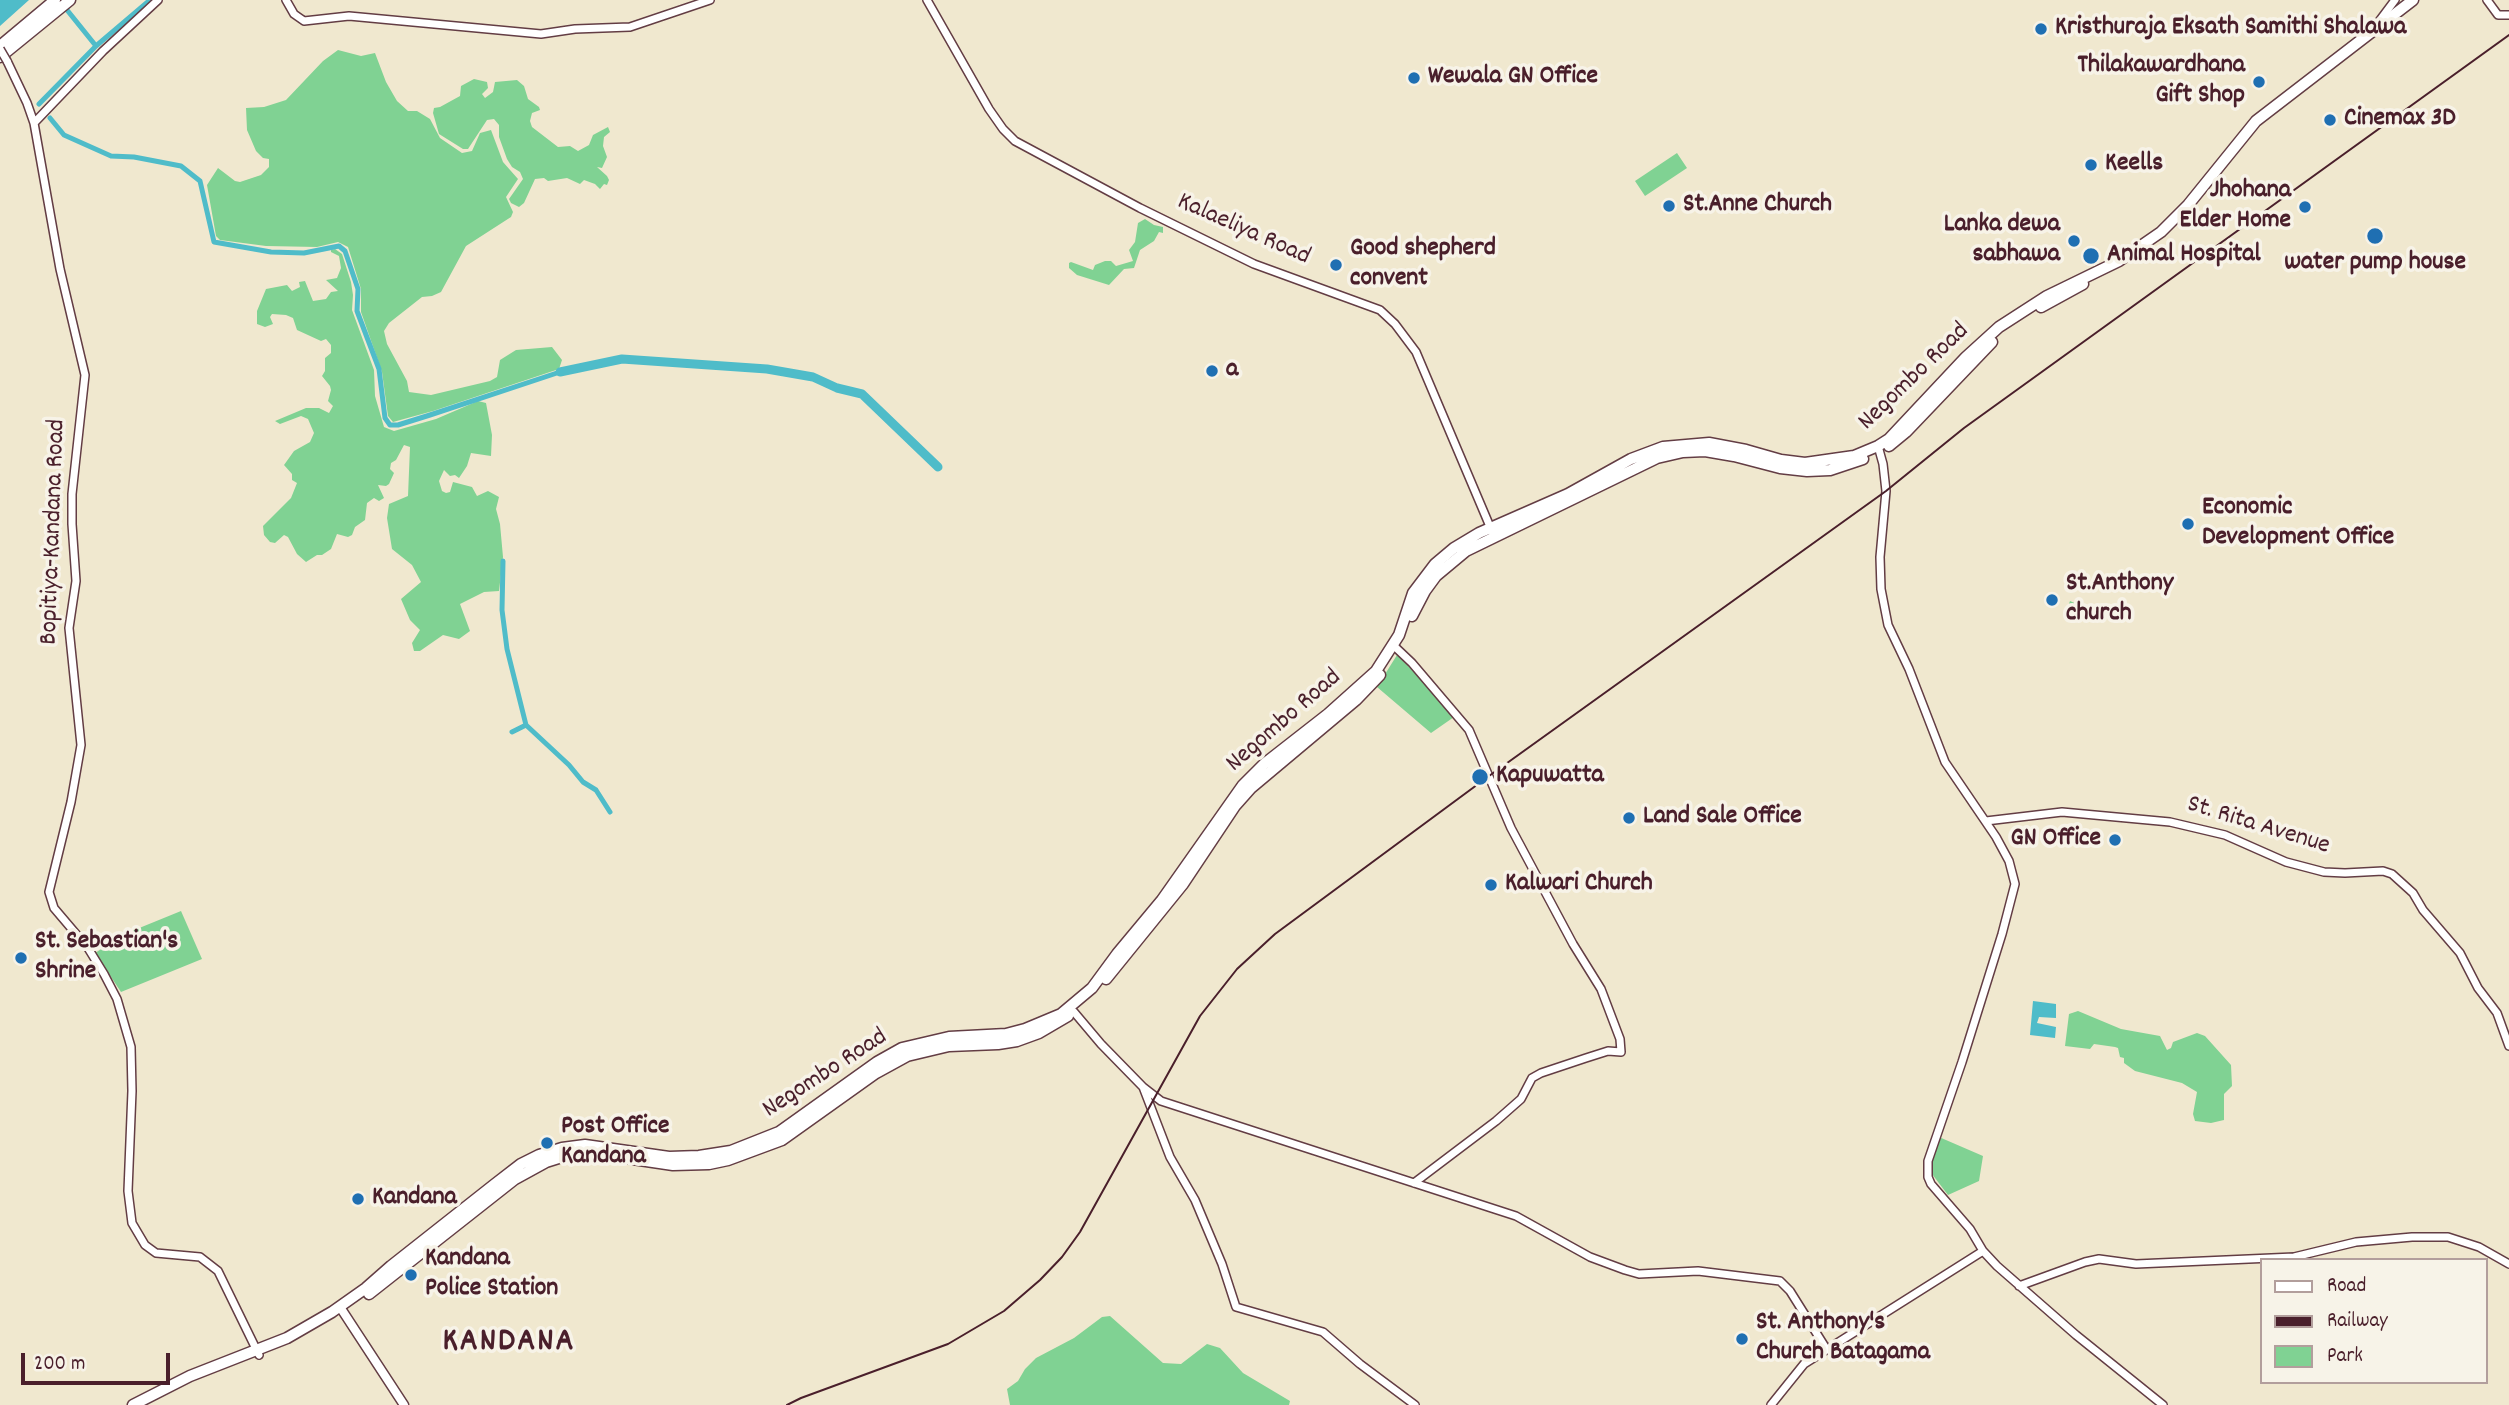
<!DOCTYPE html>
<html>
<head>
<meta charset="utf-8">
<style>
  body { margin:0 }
  #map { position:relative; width:2509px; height:1405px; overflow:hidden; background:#f0e8cf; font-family:Dekko,sans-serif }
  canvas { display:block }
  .legend { position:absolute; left:2260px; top:1258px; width:228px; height:126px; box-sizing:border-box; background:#f7f3e8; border:2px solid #b29e9c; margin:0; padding:9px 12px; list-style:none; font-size:21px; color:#4a1f2b }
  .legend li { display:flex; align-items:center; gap:14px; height:35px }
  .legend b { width:35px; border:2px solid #b29e9c }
  .scale { position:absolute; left:21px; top:1353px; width:149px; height:32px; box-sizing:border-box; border:4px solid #4a1f2b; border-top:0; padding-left:9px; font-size:21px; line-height:24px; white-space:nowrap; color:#4a1f2b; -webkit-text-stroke:5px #f7f3e8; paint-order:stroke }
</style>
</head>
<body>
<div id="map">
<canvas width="2509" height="1405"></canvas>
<ul class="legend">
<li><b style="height:9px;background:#fff"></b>Road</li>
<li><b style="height:9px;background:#4a1f2b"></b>Railway</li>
<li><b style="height:19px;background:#80d293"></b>Park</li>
</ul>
<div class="scale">200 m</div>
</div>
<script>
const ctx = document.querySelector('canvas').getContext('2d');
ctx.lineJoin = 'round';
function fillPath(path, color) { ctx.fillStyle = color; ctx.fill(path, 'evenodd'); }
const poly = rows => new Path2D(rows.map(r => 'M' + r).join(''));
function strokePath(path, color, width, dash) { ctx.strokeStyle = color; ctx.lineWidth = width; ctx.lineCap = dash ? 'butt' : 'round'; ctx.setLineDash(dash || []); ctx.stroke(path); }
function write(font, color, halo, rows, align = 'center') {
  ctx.font = font + ' Dekko,sans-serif'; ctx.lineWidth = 7; ctx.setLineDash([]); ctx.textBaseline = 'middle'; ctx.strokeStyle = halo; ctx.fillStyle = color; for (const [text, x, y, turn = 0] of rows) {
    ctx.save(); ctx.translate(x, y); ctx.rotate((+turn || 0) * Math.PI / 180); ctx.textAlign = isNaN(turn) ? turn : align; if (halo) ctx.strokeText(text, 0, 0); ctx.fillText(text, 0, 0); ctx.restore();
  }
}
fillPath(poly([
  [338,50,361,56,375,53,386,82,397,101,408,111,417,111,430,119,440,138,462,153,472,151,480,133,491,130,503,162,518,179,506,197,513,212,511,217,466,246,441,292,432,296,422,297,389,323,384,331,387,344,407,381,409,392,431,395,490,381,497,377,500,360,516,350,552,347,562,360,559,369,433,411,393,422,388,416,382,372,361,312,361,289,348,247,338,242,317,247,266,246,220,240,216,236,207,185,218,168,235,181,240,182,261,175,269,167,269,159,263,158,256,151,247,130,246,108,264,107,286,100,323,61],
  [474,79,487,82,488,88,482,94,485,98,493,92,495,82,517,80,524,86,528,99,539,107,540,110,532,113,530,121,532,127,558,147,570,146,578,151,589,145,593,135,608,127,610,132,604,137,603,146,607,157,602,168,597,167,607,176,609,180,607,185,604,184,600,189,595,184,584,180,580,184,567,178,548,181,544,178,535,179,524,203,519,207,511,203,509,199,523,179,520,172,512,167,507,159,499,137,499,125,494,119,487,120,468,149,463,149,439,134,433,113,434,108,440,107,460,96,461,86],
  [1677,153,1687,168,1645,196,1635,181],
  [1145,219,1154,225,1163,227,1163,233,1159,232,1154,241,1140,250,1134,268,1124,269,1109,285,1077,275,1069,268,1069,263,1071,262,1093,270,1095,265,1105,261,1111,261,1116,266,1133,261,1129,250,1135,242,1138,223],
  [335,249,342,254,351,282,353,295,352,310,374,370,375,396,384,427,394,431,436,419,478,401,486,403,492,435,491,456,471,453,467,466,459,478,455,475,450,476,444,470,439,481,442,491,446,493,450,492,453,482,472,487,477,496,488,491,499,497,496,509,500,524,503,557,499,591,484,592,460,604,470,631,459,639,443,635,420,651,414,651,412,643,420,630,410,620,401,599,421,582,412,565,392,549,387,518,389,504,408,496,410,447,404,445,396,460,391,463,390,469,394,473,389,484,386,486,378,485,384,498,379,501,374,498,367,503,365,520,355,527,352,535,348,537,337,534,331,549,322,555,317,555,306,562,297,554,288,537,284,535,275,543,270,542,264,535,263,526,291,498,297,483,292,480,292,474,284,465,294,451,310,442,314,433,308,419,301,416,280,424,275,421,306,408,319,408,329,413,333,406,328,401,331,390,330,386,322,376,325,371,325,358,331,353,331,345,326,339,321,341,297,330,293,318,286,315,272,314,270,317,273,324,265,327,257,324,257,311,266,289,287,285,292,291,300,287,299,282,305,281,313,301,326,299,331,292,338,291,326,280,337,278,341,268,339,256,331,252,331,250],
  [2070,601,2079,605,2072,621,2064,618],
  [1397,655,1434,692,1454,717,1431,733,1377,687],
  [181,911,202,959,121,992,95,953,127,933],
  [2078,1011,2121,1029,2160,1036,2167,1050,2171,1048,2173,1042,2197,1033,2205,1036,2231,1065,2232,1086,2224,1094,2224,1120,2211,1123,2195,1121,2193,1114,2197,1092,2182,1083,2135,1071,2124,1063,2124,1058,2120,1057,2118,1048,2115,1047,2094,1044,2090,1049,2065,1046,2069,1014],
  [1939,1137,1983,1156,1979,1181,1948,1195,1932,1174,1933,1158],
  [1110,1316,1163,1363,1181,1364,1207,1344,1220,1348,1243,1373,1290,1401,1289,1405,1010,1405,1007,1389,1018,1381,1025,1369,1036,1358,1074,1338,1102,1317]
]), '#80d293');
fillPath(poly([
  [0,0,29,0,0,26],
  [2033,1001,2056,1004,2056,1018,2039,1017,2037,1023,2056,1027,2055,1038,2030,1035]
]), '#4fbcc9');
strokePath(poly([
  [63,5,96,46],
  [39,104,96,46,150,0],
  [50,118,64,135,111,156,134,157,181,166,200,181,214,242,271,252,304,253,339,246,345,251,358,289,357,311,379,369,385,418,390,425,398,425,430,415,560,372],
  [503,561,502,610,507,649,526,725],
  [512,732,526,725,569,765,583,782,596,790,610,812]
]), '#4fbcc9', 5);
strokePath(poly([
  [560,372,622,359,767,369,813,377,837,388,862,394,938,467]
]), '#4fbcc9', 9);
const secondary = poly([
  [286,0,294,14,304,21,349,16,541,34,575,29,630,27,710,0],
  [927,0,989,109,1003,129,1015,141,1140,208,1254,264,1380,310,1395,324,1416,352,1494,536],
  [2487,0,2498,15,2509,15],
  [2377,24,2395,0],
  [7,61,27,103,34,123,60,269,85,375,72,494,72,524,76,581,69,628,81,745,71,802,49,892,54,908,88,948,104,974,117,999,131,1047,132,1091,128,1191,132,1223,145,1245,156,1253,200,1257,218,1271,259,1355],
  [34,123,103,51,158,0],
  [1878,446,1883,464,1886,491,1880,557,1881,589,1888,625,1909,669,1945,762,1996,837,2009,861,2015,884,2002,934,1962,1062,1928,1161,1928,1177,1931,1184,1970,1229,1983,1251,1997,1266,2076,1335,2163,1405],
  [1393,645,1412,663,1469,730,1511,828,1573,944,1601,989,1620,1039,1621,1052,1608,1051,1586,1058,1541,1073,1532,1078,1521,1099,1496,1121,1414,1183],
  [1986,821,2062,812,2170,822,2225,835,2286,862,2324,872,2345,873,2383,871,2392,874,2413,893,2423,910,2460,953,2478,988,2497,1013,2509,1046],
  [1074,1012,1101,1044,1143,1087,1170,1157,1195,1200,1222,1264,1236,1307,1323,1332,1360,1364,1415,1405],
  [1143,1087,1161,1101,1516,1216,1590,1257,1625,1270,1639,1274,1698,1271,1780,1281,1790,1291,1827,1350],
  [2019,1286,2085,1262,2099,1259,2136,1264,2294,1257,2356,1242,2412,1237,2448,1237,2479,1247,2509,1264],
  [1771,1405,1804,1364,1983,1251]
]);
const primary = poly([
  [340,1307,404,1405]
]);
const highway = poly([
  [0,46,55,0],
  [0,57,70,0],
  [2041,307,2083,284],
  [1889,446,1906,432,1992,342],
  [1412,616,1425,591,1436,576,1466,551,1657,458,1683,452,1705,451,1734,456,1780,468,1807,471,1830,470,1863,459],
  [1106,979,1183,884,1235,806,1251,788,1356,700,1380,675],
  [369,1294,515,1179,546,1162,565,1156,599,1154,673,1165,709,1164,728,1160,782,1140,876,1073,907,1056,949,1046,998,1044,1017,1041,1039,1033,1068,1016],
  [133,1405,190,1376,287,1338,332,1312,366,1288,391,1266,495,1184,521,1164,539,1155,562,1148,585,1145,669,1157,699,1156,731,1151,779,1132,877,1062,902,1048,949,1037,1006,1034,1025,1029,1061,1014,1092,988,1117,954,1162,900,1243,785,1264,764,1328,714,1376,671,1399,635,1413,593,1435,564,1454,548,1479,533,1568,494,1631,459,1663,447,1709,443,1746,450,1781,460,1805,463,1854,456,1878,446,1889,439,1966,357,1999,327,2047,296,2119,261,2161,232,2188,205,2256,121,2413,0]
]);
strokePath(secondary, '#633d44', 10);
strokePath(primary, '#633d44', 11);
strokePath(highway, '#633d44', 13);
strokePath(secondary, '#fff', 7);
strokePath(primary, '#fff', 8);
strokePath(highway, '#fff', 10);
strokePath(poly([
  [787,1405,801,1398,948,1344,1004,1311,1040,1280,1062,1257,1080,1232,1200,1016,1237,969,1275,934,1489,776,1886,491,1964,428,2509,35]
]), '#4a1f2b', 2);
const secondaryBridge = poly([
  [0,49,7,61]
]);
strokePath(secondaryBridge, '#633d44', 10, []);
strokePath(secondaryBridge, '#fff', 7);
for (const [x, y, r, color] of [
  [2041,29,7,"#1f6fb2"],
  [1414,78,7,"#1f6fb2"],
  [2259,82,7,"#1f6fb2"],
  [2330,120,7,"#1f6fb2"],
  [2091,165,7,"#1f6fb2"],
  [1669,206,7,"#1f6fb2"],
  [2305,207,7,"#1f6fb2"],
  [2375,236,9,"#1f6fb2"],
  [2074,241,7,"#1f6fb2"],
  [2091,256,9,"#1f6fb2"],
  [1336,265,7,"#1f6fb2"],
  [1212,371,7,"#1f6fb2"],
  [2188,524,7,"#1f6fb2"],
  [2052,600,7,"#1f6fb2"],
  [1480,777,9,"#1f6fb2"],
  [1629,818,7,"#1f6fb2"],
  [2115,840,7,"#1f6fb2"],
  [1491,885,7,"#1f6fb2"],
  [21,958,7,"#1f6fb2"],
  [547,1143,7,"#1f6fb2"],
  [358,1199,7,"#1f6fb2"],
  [411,1275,7,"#1f6fb2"],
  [1742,1339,7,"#1f6fb2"]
]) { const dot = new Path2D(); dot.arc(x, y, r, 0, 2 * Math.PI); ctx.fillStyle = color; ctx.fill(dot); strokePath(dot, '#f7f3e8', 2.5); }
write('bold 26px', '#4a1f2b', '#f7f3e8', [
  ["Kristhuraja Eksath Samithi Shalawa",2055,29],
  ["Thilakawardhana",2245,67,"right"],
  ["Gift Shop",2245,97,"right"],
  ["Wewala GN Office",1428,78],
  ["Cinemax 3D",2344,120],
  ["Keells",2105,165],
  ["Jhohana",2291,192,"right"],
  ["Elder Home",2291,222,"right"],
  ["St.Anne Church",1683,206],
  ["Lanka dewa",2060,226,"right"],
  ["sabhawa",2060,256,"right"],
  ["Good shepherd",1350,250],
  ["convent",1350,280],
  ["Animal Hospital",2107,256],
  ["water pump house",2375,264,"center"],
  ["a",1226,371],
  ["Economic",2202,509],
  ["Development Office",2202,539],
  ["St.Anthony",2066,585],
  ["church",2066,615],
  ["Kapuwatta",1496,777],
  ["Land Sale Office",1643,818],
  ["GN Office",2101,840,"right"],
  ["Kalwari Church",1505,885],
  ["St. Sebastian's",35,943],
  ["Shrine",35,973],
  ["Post Office",561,1128],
  ["Kandana",561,1158],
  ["Kandana",372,1199],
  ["Kandana",425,1260],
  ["Police Station",425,1290],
  ["St. Anthony's",1756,1324],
  ["Church Batagama",1756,1354]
], 'left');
write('26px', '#4a1f2b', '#f7f3e8', [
  ["Kalaeliya Road",1243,231,24],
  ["Negombo Road",1915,378,-44],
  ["Bopitiya-Kandana Road",55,532,-88],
  ["Negombo Road",1285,722,-41],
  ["St. Rita Avenue",2258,827,17],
  ["Negombo Road",826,1075,-33]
]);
ctx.letterSpacing = '2px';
write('bold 33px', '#4a1f2b', '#f7f3e8', [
  ["KANDANA",509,1344]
]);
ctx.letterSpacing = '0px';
</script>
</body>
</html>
